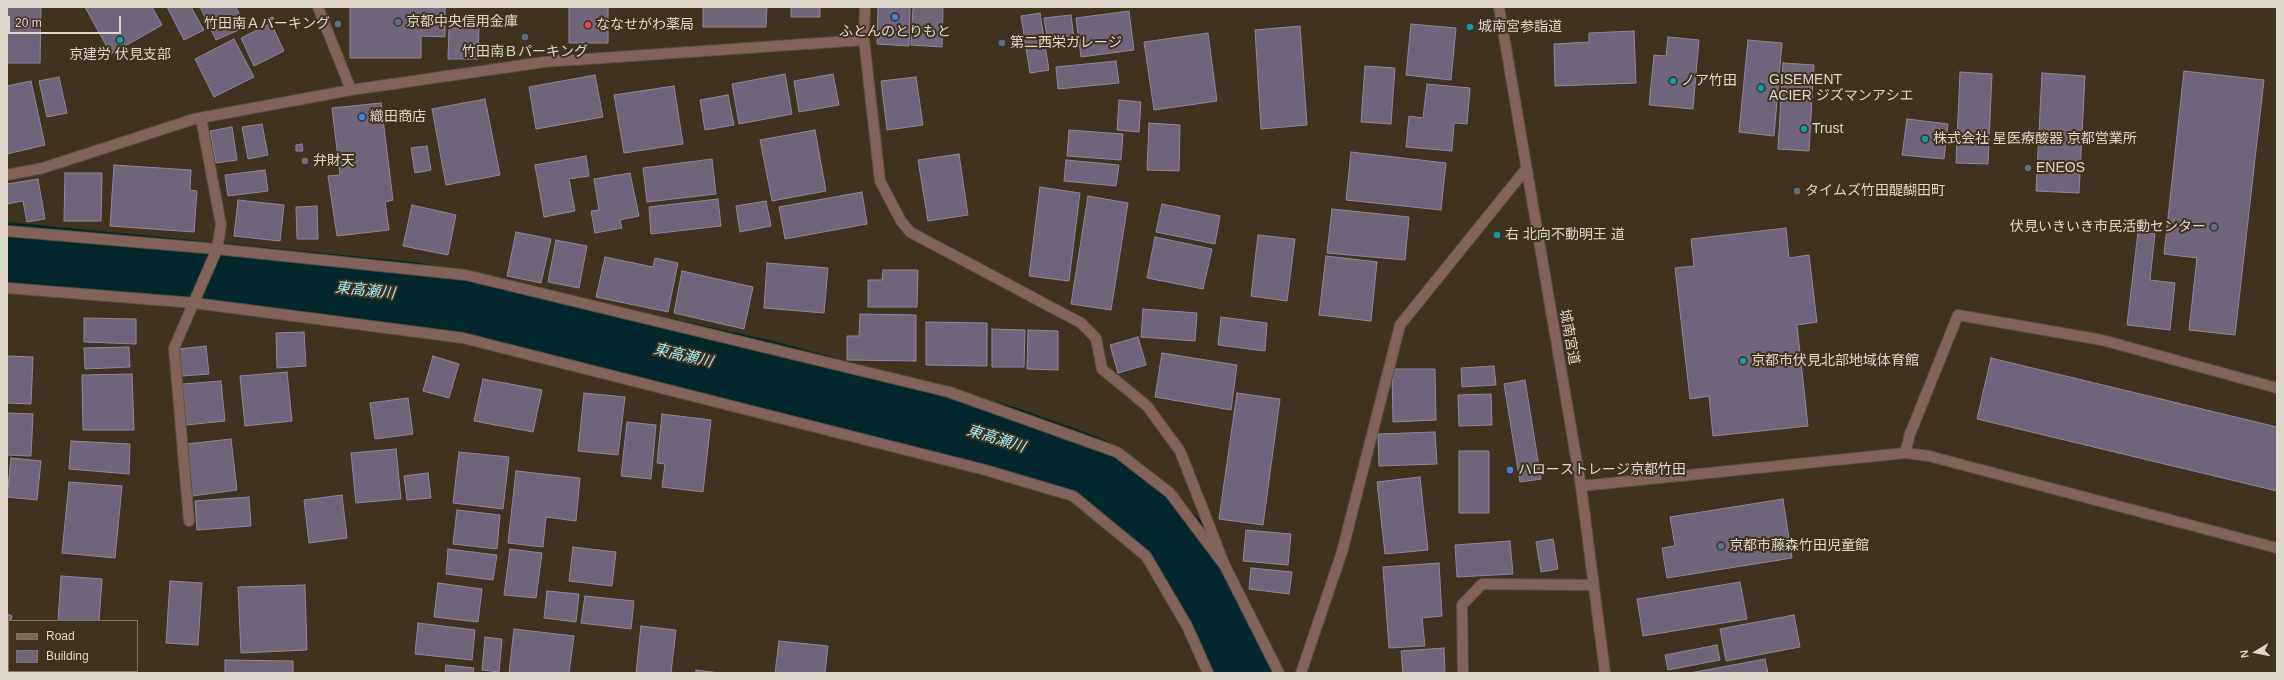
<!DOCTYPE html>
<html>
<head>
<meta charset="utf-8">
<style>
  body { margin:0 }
  #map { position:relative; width:2284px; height:680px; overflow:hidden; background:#3f321f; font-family:Arial,sans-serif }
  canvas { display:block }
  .frame { position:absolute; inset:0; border:8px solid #dfd7cb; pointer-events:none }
  .legend { position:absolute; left:8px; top:620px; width:130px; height:52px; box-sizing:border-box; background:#3f321f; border:1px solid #7f7464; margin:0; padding:5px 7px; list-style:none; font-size:12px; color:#dfd7cb }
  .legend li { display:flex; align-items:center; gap:8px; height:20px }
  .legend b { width:20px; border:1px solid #7f7464 }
  .north { position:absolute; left:2236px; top:632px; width:40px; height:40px; -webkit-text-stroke:3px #3f321f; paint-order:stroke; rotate:260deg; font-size:11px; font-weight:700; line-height:16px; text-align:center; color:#dfd7cb }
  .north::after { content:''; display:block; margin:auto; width:14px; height:18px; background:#dfd7cb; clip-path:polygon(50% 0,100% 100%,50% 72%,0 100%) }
  .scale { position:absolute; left:8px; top:16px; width:113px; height:18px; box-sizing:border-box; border:2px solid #dfd7cb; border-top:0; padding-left:5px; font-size:12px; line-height:14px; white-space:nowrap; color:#dfd7cb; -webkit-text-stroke:3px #3f321f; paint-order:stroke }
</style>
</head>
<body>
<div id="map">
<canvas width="2284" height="680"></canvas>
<div class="frame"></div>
<ul class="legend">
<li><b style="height:5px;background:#84625c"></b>Road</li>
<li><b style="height:11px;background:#6f647a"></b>Building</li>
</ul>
<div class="north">N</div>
<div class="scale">20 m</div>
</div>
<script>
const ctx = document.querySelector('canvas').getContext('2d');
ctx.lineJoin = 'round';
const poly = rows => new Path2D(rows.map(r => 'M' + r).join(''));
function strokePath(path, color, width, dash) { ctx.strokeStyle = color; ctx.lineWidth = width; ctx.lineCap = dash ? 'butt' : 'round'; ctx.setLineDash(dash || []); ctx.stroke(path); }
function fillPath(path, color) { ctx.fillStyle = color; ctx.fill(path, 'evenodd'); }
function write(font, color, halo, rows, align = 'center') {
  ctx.font = font + ' Arial,"Noto Sans JP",sans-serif'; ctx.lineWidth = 4; ctx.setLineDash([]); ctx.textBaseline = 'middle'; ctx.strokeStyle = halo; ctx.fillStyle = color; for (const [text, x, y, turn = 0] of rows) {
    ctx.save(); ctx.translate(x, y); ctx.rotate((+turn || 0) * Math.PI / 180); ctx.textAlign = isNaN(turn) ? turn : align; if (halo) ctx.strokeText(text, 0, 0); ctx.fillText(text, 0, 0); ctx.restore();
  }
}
strokePath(poly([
  [7,256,413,296,765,374,1006,440,1089,470,1177,544,1247,673]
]), '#02282e', 68);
const building = poly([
  [7,7,41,7,40,63,7,63,7,7],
  [85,7,152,7,162,25,111,54,85,7],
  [167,7,191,7,204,30,184,40,167,7],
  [200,7,236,7,245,27,216,40,200,7],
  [350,7,445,7,445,37,421,36,421,58,350,58,350,7],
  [569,7,608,7,608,43,569,43,569,7],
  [703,7,767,7,766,27,703,27,703,7],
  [791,7,820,7,820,17,791,17,791,7],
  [878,7,910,7,909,46,877,44,878,7],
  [913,7,943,7,942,47,911,45,913,7],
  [1129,11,1134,50,1081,57,1076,18,1129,11],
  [1040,13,1049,70,1030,73,1021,16,1040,13],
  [1071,15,1074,39,1048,43,1044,18,1071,15],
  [271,23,284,51,254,66,241,38,271,23],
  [1411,24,1456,28,1451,80,1406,75,1411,24],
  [1300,26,1307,125,1261,129,1255,30,1300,26],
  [449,28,479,28,478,59,448,59,449,28],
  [1634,31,1636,83,1555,86,1554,44,1589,42,1589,33,1634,31],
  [1208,33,1217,101,1154,110,1144,42,1208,33],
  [1668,37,1699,40,1693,109,1649,105,1654,55,1666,56,1668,37],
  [234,39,254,77,214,97,195,59,234,39],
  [1748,40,1782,43,1774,136,1739,132,1748,40],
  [1116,61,1119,83,1058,89,1056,67,1116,61],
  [1783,63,1814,65,1809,151,1778,149,1783,63],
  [1365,66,1395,68,1391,124,1361,122,1365,66],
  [2184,71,2264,80,2235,335,2189,330,2197,258,2164,254,2184,71],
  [1960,72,1992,74,1988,164,1956,163,1960,72],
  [2042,73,2085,76,2079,193,2036,191,2042,73],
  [785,74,792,114,739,124,732,84,785,74],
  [833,74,839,105,799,112,794,81,833,74],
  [595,75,603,117,536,129,529,87,595,75],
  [59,77,67,113,47,117,39,81,59,77],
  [916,77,923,125,887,130,881,81,916,77],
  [31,81,45,145,7,154,7,86,31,81],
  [1427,84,1470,88,1467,124,1454,123,1452,151,1406,147,1409,116,1423,118,1427,84],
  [674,86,683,144,624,153,614,95,674,86],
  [728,95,734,125,705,130,700,100,728,95],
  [485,99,500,175,446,185,432,109,485,99],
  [1119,100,1141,102,1139,132,1117,130,1119,100],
  [381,103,393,200,385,202,389,230,337,236,328,176,340,175,332,108,381,103],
  [1907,119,1948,124,1944,159,1902,155,1907,119],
  [1149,123,1180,125,1179,171,1147,170,1149,123],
  [262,124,268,155,248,159,242,127,262,124],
  [232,127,237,160,216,163,210,131,232,127],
  [815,130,826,191,772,201,760,140,815,130],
  [1069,130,1123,134,1121,160,1067,156,1069,130],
  [302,144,303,151,296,151,296,145,302,144],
  [427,146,431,170,415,173,411,148,427,146],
  [1351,152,1446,163,1441,210,1346,200,1351,152],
  [959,154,968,215,928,221,918,160,959,154],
  [586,156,589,176,569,179,575,211,544,217,535,165,586,156],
  [712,159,716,194,647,202,643,168,712,159],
  [1066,160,1119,165,1116,186,1064,181,1066,160],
  [114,165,191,170,190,190,197,191,194,232,110,226,114,165],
  [265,170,268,191,228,196,225,175,265,170],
  [65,173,102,173,101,221,64,221,65,173],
  [630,173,639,216,620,220,622,228,595,233,591,211,599,210,594,179,630,173],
  [38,179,45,219,27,222,23,201,7,204,7,184,38,179],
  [1040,187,1080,193,1069,281,1029,276,1040,187],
  [862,192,867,224,785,239,779,207,862,192],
  [1088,196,1128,203,1111,310,1071,304,1088,196],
  [718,199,721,226,651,234,649,207,718,199],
  [238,200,284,205,280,241,234,236,238,200],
  [766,201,771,226,740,232,736,206,766,201],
  [1162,204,1220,216,1215,244,1156,232,1162,204],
  [412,205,456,215,448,255,403,246,412,205],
  [317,206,318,239,297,239,296,207,317,206],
  [1332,209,1409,217,1405,260,1327,253,1332,209],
  [1786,228,1789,258,1809,255,1817,322,1797,325,1808,426,1713,436,1709,396,1690,399,1675,268,1694,266,1691,239,1786,228],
  [516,232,551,239,541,283,507,276,516,232],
  [2138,232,2155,234,2150,280,2175,283,2170,330,2127,325,2138,232],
  [1258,235,1295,239,1287,301,1251,296,1258,235],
  [1155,237,1212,249,1203,289,1147,278,1155,237],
  [556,240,587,246,579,288,548,282,556,240],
  [1326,256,1377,262,1371,321,1319,315,1326,256],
  [605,257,653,267,655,258,678,263,668,312,596,297,605,257],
  [767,263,828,268,824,313,764,308,767,263],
  [883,270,918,270,917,307,868,307,868,280,882,280,883,270],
  [682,271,753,287,744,329,674,313,682,271],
  [1143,309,1197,313,1195,341,1141,337,1143,309],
  [860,314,916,315,916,361,847,360,847,336,859,336,860,314],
  [1221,317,1267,323,1265,351,1218,345,1221,317],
  [84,318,136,319,136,344,84,342,84,318],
  [926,322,987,323,987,366,926,365,926,322],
  [992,329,1025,330,1024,367,992,367,992,329],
  [1028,330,1058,331,1058,370,1027,369,1028,330],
  [304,332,306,366,277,368,276,333,304,332],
  [1138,337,1146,365,1118,373,1110,345,1138,337],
  [206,346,209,374,182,376,179,349,206,346],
  [129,347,130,367,85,369,84,348,129,347],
  [1162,353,1237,365,1231,410,1155,397,1162,353],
  [7,356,33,357,31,404,7,403,7,356],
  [433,356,459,364,449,398,423,391,433,356],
  [1991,358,2277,427,2277,491,1977,419,1991,358],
  [1494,366,1496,385,1462,387,1461,368,1494,366],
  [1392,369,1435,369,1436,420,1393,422,1392,369],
  [287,372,292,421,245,426,240,376,287,372],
  [132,374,134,430,83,430,82,375,132,374],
  [483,379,542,390,533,432,474,421,483,379],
  [1525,380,1541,479,1520,482,1504,384,1525,380],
  [221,381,225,421,186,425,183,384,221,381],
  [584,393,625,397,618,455,578,451,584,393],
  [1237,393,1280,399,1263,525,1219,519,1237,393],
  [1491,394,1492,425,1459,426,1458,395,1491,394],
  [408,398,413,434,375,439,370,403,408,398],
  [7,413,33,414,31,456,7,455,7,413],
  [662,414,711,420,703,492,662,487,665,464,657,463,662,414],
  [627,422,656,425,651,479,621,476,627,422],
  [1435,432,1437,464,1379,466,1378,434,1435,432],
  [231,439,237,490,192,496,187,444,231,439],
  [71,441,130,444,129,474,69,469,71,441],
  [396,449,401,499,356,503,351,453,396,449],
  [1459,451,1489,451,1489,513,1459,513,1459,451],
  [459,452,509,457,503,509,453,503,459,452],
  [11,458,41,461,37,500,7,497,11,458],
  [516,471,580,478,576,521,546,517,543,547,508,543,516,471],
  [428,473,431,498,407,500,404,476,428,473],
  [1420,477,1428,550,1385,554,1377,482,1420,477],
  [69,482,122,486,115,558,62,553,69,482],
  [342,495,347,538,309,543,304,500,342,495],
  [249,497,251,526,197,530,195,501,249,497],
  [1783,499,1792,558,1667,578,1662,548,1675,546,1670,517,1783,499],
  [457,510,500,515,497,549,453,544,457,510],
  [1246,530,1291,534,1288,565,1243,561,1246,530],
  [1553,539,1558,569,1541,572,1536,542,1553,539],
  [1510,541,1513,574,1457,577,1455,545,1510,541],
  [573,547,616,552,612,586,569,581,573,547],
  [448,549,497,555,493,580,446,574,448,549],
  [510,549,542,553,536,598,504,595,510,549],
  [1439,563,1442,616,1422,618,1425,646,1389,648,1383,567,1439,563],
  [1251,568,1292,572,1289,594,1249,589,1251,568],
  [61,576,102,579,99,621,58,621,61,576],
  [170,581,202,583,198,645,166,643,170,581],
  [1740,582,1747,619,1643,636,1637,599,1740,582],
  [438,583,482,589,478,622,434,617,438,583],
  [305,585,307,650,241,653,238,587,305,585],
  [547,591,579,594,576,622,544,618,547,591],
  [585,596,634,601,631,629,581,623,585,596],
  [7,614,12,616,7,633,7,614],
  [1794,615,1800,647,1726,661,1720,629,1794,615],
  [418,623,475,630,472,660,415,654,418,623],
  [641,626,676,630,671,673,636,673,641,626],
  [514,629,574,636,569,673,509,673,514,629],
  [485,637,502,639,499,672,482,670,485,637],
  [779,641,828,646,825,673,775,673,779,641],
  [1717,645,1720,660,1668,670,1665,655,1717,645],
  [1444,648,1445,673,1403,673,1401,651,1444,648],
  [1765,659,1768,673,1690,673,1765,659],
  [225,660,293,661,293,673,225,673,225,660],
  [446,665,474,668,473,673,445,673,446,665],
  [696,670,720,673,696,673,696,670]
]);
fillPath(building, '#6f647a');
strokePath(building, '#91869e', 1);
const minor = poly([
  [318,7,351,90],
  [1499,7,1581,486,1605,673],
  [864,40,880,181,901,221,910,232,1081,323,1096,338,1102,369,1147,406,1180,451,1225,566,1279,673],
  [7,175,43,168,194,119,351,90,544,62,864,40,865,7],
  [7,231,217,249,466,275,949,392,1117,452,1170,493,1225,566],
  [7,288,194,303,463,338,985,470,1073,496,1146,556,1187,626,1208,673],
  [1905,453,1910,434,1958,315,2102,340,2277,388],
  [1581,486,1905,453,1929,456,2277,548],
  [189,521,174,348,217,249,221,225,201,118],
  [7,660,9,660],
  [69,671,82,673],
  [1301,673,1342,552,1400,325,1526,169],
  [1463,673,1462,605,1482,584,1592,585]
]);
strokePath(minor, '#5c503e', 12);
strokePath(minor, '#84625c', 10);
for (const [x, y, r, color] of [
  [895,17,4,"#3f7fe0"],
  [398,22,4,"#5c6f8a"],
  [338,24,4,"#5c6f8a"],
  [588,25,4,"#e0444e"],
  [1470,27,4,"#0f9aa8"],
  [525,37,4,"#5c6f8a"],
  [120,40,4,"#0f9aa8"],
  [1002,43,4,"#5c6f8a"],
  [1673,81,4,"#0f9aa8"],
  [1761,88,4,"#0f9aa8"],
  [362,117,4,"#3f7fe0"],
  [1804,129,4,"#0f9aa8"],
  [1925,139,4,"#0f9aa8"],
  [305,161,4,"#6b7280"],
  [2028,168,4,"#5c6f8a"],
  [1797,191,4,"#5c6f8a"],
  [2214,227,4,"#5c6f8a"],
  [1497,235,4,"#0f9aa8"],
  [1743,361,4,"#0f9aa8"],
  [1510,470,4,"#3f7fe0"],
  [1721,546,4,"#5c6f8a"]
]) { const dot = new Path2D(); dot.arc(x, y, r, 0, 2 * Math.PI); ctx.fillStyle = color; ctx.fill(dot); strokePath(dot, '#3f321f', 1.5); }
write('14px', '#dfd7cb', '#3f321f', [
  ["京都中央信用金庫",406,22],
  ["竹田南Ａパーキング",330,24,"right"],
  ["ななせがわ薬局",596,25],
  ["城南宮参詣道",1478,27],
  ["ふとんのとりもと",895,32,"center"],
  ["第二西栄ガレージ",1010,43],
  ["竹田南Ｂパーキング",525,52,"center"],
  ["京建労 伏見支部",120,55,"center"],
  ["GISEMENT",1769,80],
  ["ACIER ジズマンアシエ",1769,96],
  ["ノア竹田",1681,81],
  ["織田商店",370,117],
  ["Trust",1812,129],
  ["株式会社 星医療酸器 京都営業所",1933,139],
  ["弁財天",313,161],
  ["ENEOS",2036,168],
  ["タイムズ竹田醍醐田町",1805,191],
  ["伏見いきいき市民活動センター",2206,227,"right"],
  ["右 北向不動明王 道",1505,235],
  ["京都市伏見北部地域体育館",1751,361],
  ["ハローストレージ京都竹田",1518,470],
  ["京都市藤森竹田児童館",1729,546]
], 'left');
write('14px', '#dfd7cb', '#3f321f', [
  ["城南宮道",1569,337,80]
]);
write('italic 15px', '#a5ebf9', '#3f321f', [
  ["東高瀬川",365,291,6],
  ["東高瀬川",683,356,13],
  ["東高瀬川",996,439,17]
]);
</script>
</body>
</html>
